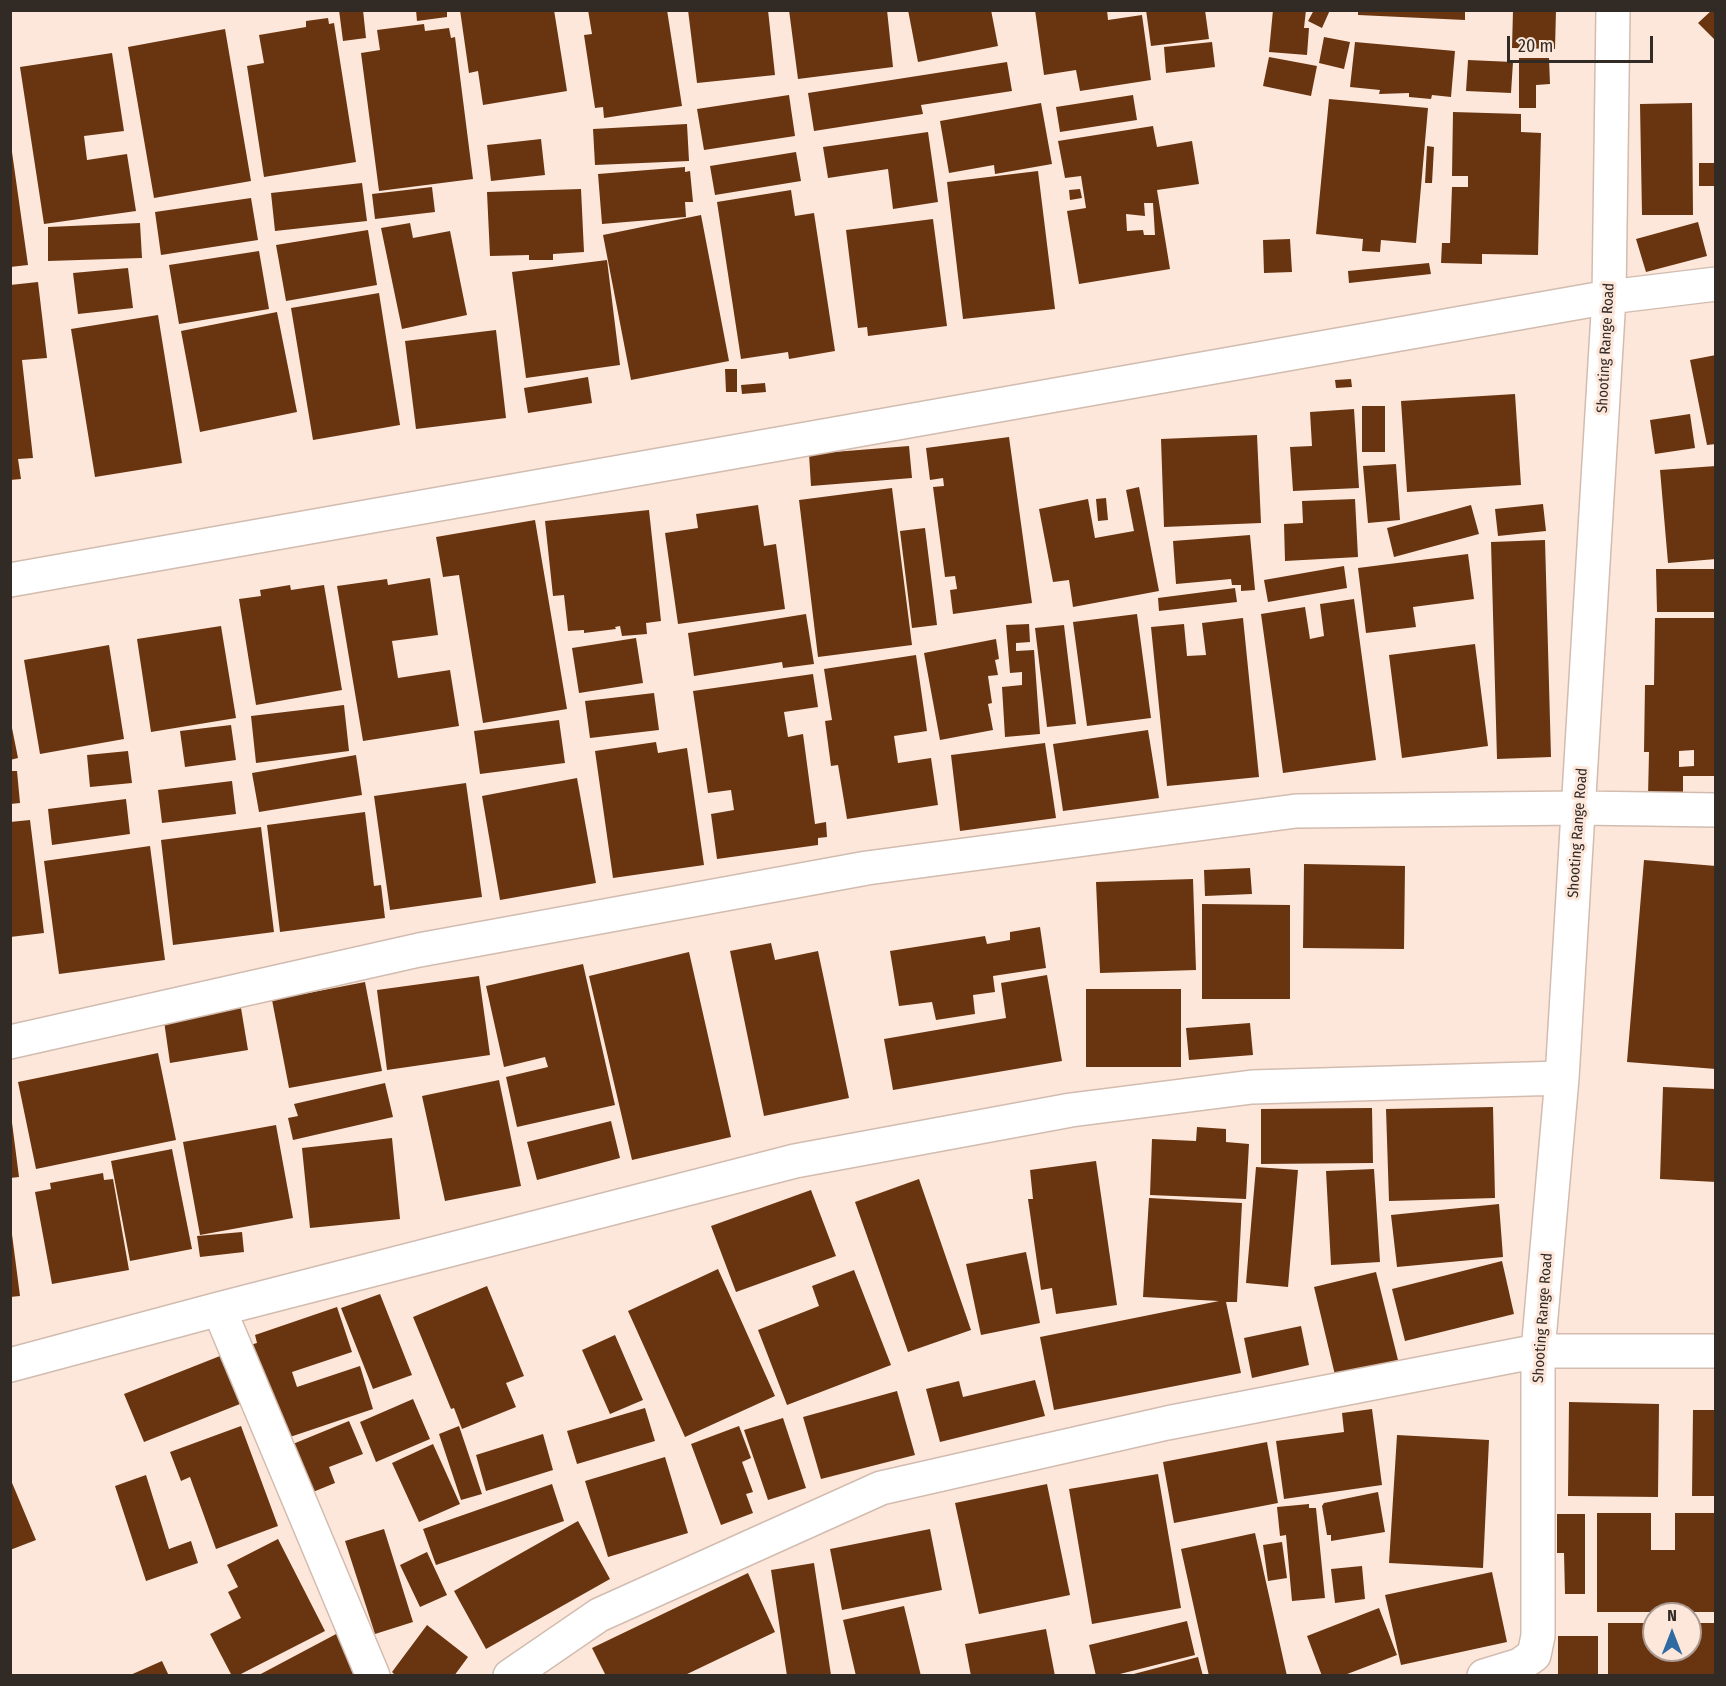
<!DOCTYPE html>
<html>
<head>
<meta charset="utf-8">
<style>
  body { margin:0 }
  #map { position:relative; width:1726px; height:1686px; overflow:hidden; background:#fde7da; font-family:"Fira Sans Condensed",sans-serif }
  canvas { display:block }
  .frame { position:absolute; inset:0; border:12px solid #322a25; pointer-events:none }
  .north { position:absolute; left:1642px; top:1602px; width:60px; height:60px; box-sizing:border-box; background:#fde7da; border:2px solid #ac9b92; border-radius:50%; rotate:0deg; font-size:16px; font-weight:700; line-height:24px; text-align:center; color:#322a25 }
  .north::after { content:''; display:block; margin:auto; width:21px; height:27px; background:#2f6ba2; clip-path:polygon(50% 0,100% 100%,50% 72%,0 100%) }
  .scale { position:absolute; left:1507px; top:36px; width:146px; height:27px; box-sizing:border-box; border:3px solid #322a25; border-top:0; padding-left:8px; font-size:18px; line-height:21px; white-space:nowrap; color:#322a25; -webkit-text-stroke:4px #fde7da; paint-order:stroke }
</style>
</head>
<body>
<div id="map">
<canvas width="1726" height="1686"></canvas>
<div class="frame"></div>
<div class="north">N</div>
<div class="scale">20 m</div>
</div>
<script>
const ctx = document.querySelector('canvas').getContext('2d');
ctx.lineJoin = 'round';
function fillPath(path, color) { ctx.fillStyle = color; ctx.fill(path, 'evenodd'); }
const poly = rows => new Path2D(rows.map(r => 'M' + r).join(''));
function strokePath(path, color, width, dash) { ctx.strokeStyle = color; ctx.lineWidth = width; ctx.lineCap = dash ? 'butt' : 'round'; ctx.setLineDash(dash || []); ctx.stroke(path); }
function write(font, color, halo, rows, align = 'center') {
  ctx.font = font + ' "Fira Sans Condensed",sans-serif'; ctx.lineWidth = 6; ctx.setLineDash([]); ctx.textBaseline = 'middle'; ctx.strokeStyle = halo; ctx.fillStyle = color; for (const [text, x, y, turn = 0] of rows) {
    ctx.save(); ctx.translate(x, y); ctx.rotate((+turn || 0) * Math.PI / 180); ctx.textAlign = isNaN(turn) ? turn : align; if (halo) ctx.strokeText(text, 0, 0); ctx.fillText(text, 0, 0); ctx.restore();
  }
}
fillPath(poly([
  [339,10,363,10,366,38,343,41],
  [416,10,447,10,447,17,417,21],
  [460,10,554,10,567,91,483,105,478,71,469,73],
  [588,10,667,10,682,106,604,118,603,107,595,108,584,35,592,34],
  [688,10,768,10,775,75,697,83],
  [789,10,887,10,893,67,798,79],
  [908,10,991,10,998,46,918,62],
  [1035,10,1107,10,1108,20,1142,15,1151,80,1080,91,1076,70,1044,75],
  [1146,10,1205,10,1209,39,1151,46],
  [1273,10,1306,10,1304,28,1309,28,1307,55,1269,52],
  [1314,10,1330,10,1322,28,1308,21],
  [1358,10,1465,10,1465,20,1358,15],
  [1513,10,1556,10,1555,49,1512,48],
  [1712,10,1716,10,1716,41,1698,23],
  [328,18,329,24,334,23,356,162,264,177,247,66,264,63,259,35,306,27,306,21],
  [424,24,425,31,449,28,451,38,455,37,473,179,379,191,361,53,380,50,377,30],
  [225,29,251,181,154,198,128,47],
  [1324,37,1350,42,1344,69,1319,63],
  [1212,42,1215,67,1166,73,1164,47],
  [1355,42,1455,51,1451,97,1432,95,1431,99,1409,97,1409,93,1379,94,1380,90,1350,87],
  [112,53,124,131,84,136,87,160,127,154,136,211,44,224,20,67],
  [1269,57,1317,66,1311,96,1263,86],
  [1519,58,1549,58,1550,84,1536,85,1536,108,1519,108],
  [1468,60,1513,62,1511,93,1466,91],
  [1007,62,1012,91,921,105,923,114,814,131,808,93],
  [789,95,795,136,704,150,697,109],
  [1133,95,1137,120,1060,132,1056,107],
  [1329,99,1428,108,1416,243,1381,240,1380,252,1362,251,1363,239,1316,234],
  [1041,103,1052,164,995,174,994,165,949,173,940,121],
  [1692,103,1693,215,1642,215,1640,104],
  [1453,112,1521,114,1521,132,1541,133,1538,255,1482,254,1482,264,1441,263,1442,243,1450,243,1452,187,1468,187,1468,176,1452,176],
  [687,124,689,161,595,165,593,129],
  [1153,126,1157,147,1192,141,1199,184,1157,190,1170,269,1079,284,1067,211,1086,208,1081,176,1065,178,1058,141],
  [1144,203,1153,203,1155,235,1144,235,1143,230,1127,231,1126,214,1145,216],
  [928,132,938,202,893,209,888,169,828,178,823,147],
  [10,138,28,265,10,267],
  [541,139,545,175,491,181,487,145],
  [1427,146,1434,147,1432,183,1425,183],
  [796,152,801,181,715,195,710,166],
  [1699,163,1716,163,1716,186,1699,186],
  [685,167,685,172,690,171,693,202,685,202,686,217,602,224,598,174],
  [1038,171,1055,309,963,319,947,182],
  [362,183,367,221,275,231,271,193],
  [432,187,435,212,375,219,372,194],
  [581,189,584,252,553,254,553,260,529,260,529,255,490,256,487,192],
  [1080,189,1082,198,1070,200,1069,190],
  [791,190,795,216,814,213,835,351,789,359,788,352,741,359,717,202],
  [251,198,258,240,161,255,155,212],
  [701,215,729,361,631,380,603,235],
  [933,219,947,326,868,336,867,327,858,328,846,230],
  [1698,222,1707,256,1646,272,1636,239],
  [140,223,142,258,48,261,48,227],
  [410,223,413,238,450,231,467,315,402,329,381,228],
  [368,230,377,285,286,301,276,245],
  [1290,239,1292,272,1264,273,1263,240],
  [259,251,269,309,179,324,169,265],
  [607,260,620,365,526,378,512,272],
  [1429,263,1431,274,1349,283,1348,271],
  [128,268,133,308,78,314,73,273],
  [38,282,47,358,22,360,33,458,18,459,21,479,10,480,10,285],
  [379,293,400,425,313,440,291,308],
  [277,312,297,412,200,432,181,331],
  [158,315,182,463,95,477,71,329],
  [496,330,506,418,416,429,405,341],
  [1716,355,1716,444,1707,445,1690,360],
  [725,369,737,369,737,392,726,392],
  [588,377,592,403,528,413,524,388],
  [1351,379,1352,387,1336,388,1335,380],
  [765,383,766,392,742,394,741,385],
  [1515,394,1521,485,1407,492,1401,401],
  [1362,406,1385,406,1385,452,1362,452],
  [1354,409,1359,488,1293,491,1290,447,1312,446,1310,412],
  [1690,414,1695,448,1655,454,1650,420],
  [1257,435,1261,523,1164,527,1161,439],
  [1009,437,1032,603,953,614,950,590,957,589,955,576,945,577,933,487,944,486,943,478,930,480,926,448],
  [909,446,912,478,811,486,809,454],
  [1396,464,1400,520,1368,523,1363,466],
  [1716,466,1716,559,1668,563,1660,470],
  [1139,487,1159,591,1073,607,1069,580,1053,582,1039,509,1088,499,1095,538,1134,531,1126,490],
  [892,488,912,645,818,657,799,500],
  [1106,498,1108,520,1098,521,1096,499],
  [1355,499,1358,557,1285,561,1284,524,1303,523,1302,501],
  [1543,504,1546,531,1498,536,1495,509],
  [758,505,764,546,776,544,785,609,678,624,665,533,698,528,696,514],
  [1471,505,1479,534,1394,557,1387,528],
  [649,510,661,621,646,623,647,634,622,636,620,626,615,627,616,629,584,633,584,630,568,631,564,595,553,596,545,521],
  [535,520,567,709,483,723,459,575,443,577,436,537],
  [925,528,937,625,912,628,900,531],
  [1250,535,1255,590,1241,591,1241,585,1232,585,1231,579,1176,584,1173,541],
  [1545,540,1551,757,1497,759,1491,542],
  [1468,554,1474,599,1413,607,1416,627,1366,633,1358,568],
  [1344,566,1347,588,1268,602,1264,580],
  [1656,569,1716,569,1716,612,1657,612],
  [430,578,438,635,392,641,398,678,450,670,459,726,363,741,337,586,387,579,388,585],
  [290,585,291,590,324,585,342,690,256,705,239,599,261,596,260,590],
  [1235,588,1237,602,1159,611,1158,598],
  [1354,599,1376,760,1283,773,1261,614,1305,607,1310,639,1324,636,1320,604],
  [806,614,814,664,783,668,782,662,694,676,688,633],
  [1137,614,1151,718,1087,726,1073,622],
  [1243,618,1259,777,1167,786,1151,627,1184,624,1187,656,1206,655,1202,623],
  [1655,618,1716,618,1716,776,1683,776,1683,797,1648,797,1649,752,1644,752,1645,685,1654,685],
  [1694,750,1694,766,1679,767,1679,751],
  [1029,624,1030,642,1016,643,1016,651,1034,650,1040,734,1005,737,1002,687,1022,685,1022,672,1010,673,1006,625],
  [1064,625,1076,724,1047,727,1035,628],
  [221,626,236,718,151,732,137,639],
  [636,638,643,683,579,693,572,648],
  [996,639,999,659,995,660,998,675,988,676,992,703,988,704,993,730,940,740,924,653],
  [1475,644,1488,746,1402,758,1389,655],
  [109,645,124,739,40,754,24,660],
  [916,655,927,731,894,736,898,763,931,758,938,805,847,819,838,765,831,766,825,721,832,720,824,669],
  [813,674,818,707,784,712,788,737,803,734,815,824,826,822,827,837,818,838,818,845,717,859,711,814,734,810,731,790,708,793,693,691],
  [654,693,659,730,590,738,585,701],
  [344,705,349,751,256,763,251,716],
  [10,718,18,758,10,760],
  [559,720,565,763,480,774,474,731],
  [231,725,236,760,185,767,180,731],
  [1148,730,1159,798,1063,811,1053,744],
  [656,742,658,753,687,748,704,865,613,878,595,751],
  [1045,743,1056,818,960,831,951,755],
  [128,751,132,783,90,787,87,755],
  [356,755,362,795,259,812,252,773],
  [10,771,17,771,20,803,10,804],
  [577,778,596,883,500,900,482,796],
  [232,781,236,814,162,823,158,790],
  [466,783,482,897,390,910,374,796],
  [126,799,130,834,52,845,48,809],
  [365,812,374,886,381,885,385,918,280,932,267,825],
  [30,820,44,933,10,937,10,822],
  [261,827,274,932,173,945,161,840],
  [150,846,165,960,59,974,44,861],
  [1644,860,1716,866,1716,1069,1627,1062],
  [1304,864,1405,866,1404,949,1303,948],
  [1250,868,1252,894,1205,896,1204,870],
  [1193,879,1196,970,1100,973,1096,882],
  [1202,904,1290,905,1290,999,1202,999],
  [1040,927,1046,968,993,976,995,992,973,995,975,1014,936,1020,932,1002,899,1006,890,951,985,936,987,944,1010,940,1010,932],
  [771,943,775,960,818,951,849,1098,764,1116,730,951],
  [689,952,731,1137,632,1160,589,976],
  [583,964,615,1105,517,1127,506,1077,548,1067,545,1057,504,1067,486,986],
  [1047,975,1062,1061,893,1090,884,1039,1006,1018,1001,983],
  [479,976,490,1055,387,1070,377,990],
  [365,982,382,1071,289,1088,272,1000],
  [1086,989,1181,989,1181,1067,1086,1067],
  [241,1008,248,1050,170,1063,164,1021],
  [1250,1023,1253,1055,1189,1060,1186,1028],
  [158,1053,176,1140,36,1169,18,1082],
  [499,1080,521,1186,445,1201,422,1096],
  [385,1083,393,1117,293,1140,288,1118,298,1116,294,1104],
  [1663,1087,1716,1089,1716,1182,1660,1179],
  [10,1107,19,1177,10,1178],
  [1493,1107,1495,1198,1389,1201,1386,1109],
  [1372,1108,1373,1163,1261,1164,1261,1109],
  [611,1121,620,1158,537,1180,527,1142],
  [276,1125,293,1218,200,1235,183,1142],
  [1197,1127,1226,1129,1226,1142,1249,1144,1246,1199,1150,1195,1152,1139,1196,1141],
  [392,1138,400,1219,310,1228,302,1148],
  [172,1149,192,1249,130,1261,111,1161],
  [1096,1161,1117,1305,1056,1314,1052,1288,1041,1290,1028,1199,1033,1199,1030,1170],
  [1256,1167,1298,1170,1288,1287,1246,1283],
  [1374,1169,1380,1262,1331,1265,1326,1171],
  [103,1173,104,1180,113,1179,129,1270,52,1284,35,1192,51,1189,50,1183],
  [919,1179,971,1330,908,1352,855,1202],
  [811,1190,836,1256,736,1292,711,1226],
  [1149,1198,1242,1203,1237,1302,1226,1302,1241,1373,1054,1410,1040,1337,1219,1301,1143,1297],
  [1499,1204,1503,1257,1397,1267,1391,1215],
  [10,1219,20,1296,10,1297],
  [242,1232,244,1252,200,1257,197,1236],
  [1026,1252,1040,1323,981,1335,966,1264],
  [1502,1261,1514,1314,1405,1341,1392,1289],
  [718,1269,775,1396,685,1437,628,1311],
  [854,1270,891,1365,787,1405,758,1330,819,1306,812,1286],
  [1376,1272,1398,1360,1335,1375,1314,1287],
  [487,1286,524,1376,506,1383,516,1407,462,1429,454,1408,451,1409,413,1317],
  [380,1294,412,1375,373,1389,341,1308],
  [337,1307,352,1352,292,1372,297,1387,360,1366,373,1409,287,1438,250,1345,257,1343,255,1335],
  [1301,1326,1309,1365,1252,1378,1244,1338],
  [615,1335,643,1400,610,1414,582,1350],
  [220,1356,240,1404,144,1442,124,1394],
  [1035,1380,1045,1416,940,1442,926,1389,959,1381,963,1397],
  [897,1391,915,1455,821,1479,803,1417],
  [413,1399,430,1439,376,1462,360,1422],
  [1569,1402,1659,1404,1658,1497,1568,1496],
  [645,1408,655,1441,577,1464,567,1431],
  [1372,1409,1382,1485,1284,1499,1276,1441,1344,1432,1342,1413],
  [1693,1410,1716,1410,1716,1496,1692,1496],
  [783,1418,806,1488,768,1500,744,1430],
  [349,1421,363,1454,329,1467,335,1483,308,1494,288,1446],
  [241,1426,278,1526,216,1549,190,1477,181,1481,170,1452],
  [459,1426,482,1494,461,1500,439,1434],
  [739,1426,751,1458,742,1462,753,1492,746,1494,753,1513,721,1525,691,1444],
  [543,1434,553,1470,486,1491,476,1455],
  [1397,1435,1489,1440,1483,1568,1389,1563],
  [1267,1442,1278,1503,1174,1523,1163,1462],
  [433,1444,460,1504,419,1522,392,1463],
  [665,1457,688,1533,608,1557,585,1481],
  [1158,1474,1181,1608,1092,1624,1069,1489],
  [146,1475,169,1549,191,1541,198,1563,146,1581,115,1486],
  [10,1478,36,1540,10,1550],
  [552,1484,564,1521,436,1565,423,1529],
  [1047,1484,1070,1595,979,1614,955,1503],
  [1378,1492,1385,1532,1331,1541,1331,1535,1327,1535,1322,1506,1324,1503],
  [1309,1504,1309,1508,1316,1508,1325,1598,1292,1601,1286,1535,1280,1536,1277,1507],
  [1597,1513,1651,1513,1651,1550,1675,1550,1675,1513,1716,1513,1716,1612,1597,1612],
  [1557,1514,1585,1514,1585,1594,1565,1594,1564,1553,1557,1553],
  [578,1521,610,1579,486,1649,454,1591],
  [384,1529,413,1622,375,1634,345,1541],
  [930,1529,942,1590,842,1610,830,1549],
  [1255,1533,1287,1676,1209,1676,1181,1549],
  [278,1539,325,1631,237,1676,232,1676,210,1634,241,1618,228,1592,238,1587,227,1565],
  [1282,1542,1287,1578,1268,1581,1263,1545],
  [427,1552,447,1595,420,1607,400,1565],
  [814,1563,831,1675,787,1676,771,1570],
  [1362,1566,1365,1599,1335,1603,1331,1569],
  [1492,1572,1507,1642,1401,1665,1385,1595],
  [748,1573,775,1632,683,1676,606,1676,592,1648],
  [904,1606,921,1676,856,1676,843,1620],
  [1379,1608,1397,1655,1342,1676,1322,1676,1307,1636],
  [1187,1621,1195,1655,1112,1676,1096,1676,1089,1645],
  [1608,1623,1654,1623,1654,1650,1690,1650,1690,1623,1716,1623,1716,1676,1608,1676],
  [427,1625,468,1657,454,1676,396,1676,392,1672],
  [1046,1629,1055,1676,971,1676,965,1644],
  [338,1633,358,1671,350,1676,257,1676],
  [1558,1636,1598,1636,1598,1676,1558,1676],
  [1198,1657,1203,1676,1130,1676,1130,1675],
  [162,1661,169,1676,128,1676]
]), '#693510');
const minor = poly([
  [10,580,1609,297,1716,284],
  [10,1042,419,950,867,868,1296,811,1580,808,1716,810],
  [219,1309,373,1676],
  [10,1365,219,1309,795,1161,1071,1110,1252,1087,1562,1078],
  [510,1676,599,1615,881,1488,1167,1423,1538,1351,1716,1351],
  [1484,1676,1520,1665,1534,1655,1538,1636,1538,1351,1562,1078,1609,297,1613,10]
]);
strokePath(minor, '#d2bcb0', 36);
strokePath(minor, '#fff', 33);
write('15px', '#322a25', '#fde7da', [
  ["Shooting Range Road",1606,348,-87],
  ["Shooting Range Road",1578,833,-86],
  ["Shooting Range Road",1543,1318,-86]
]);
</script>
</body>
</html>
